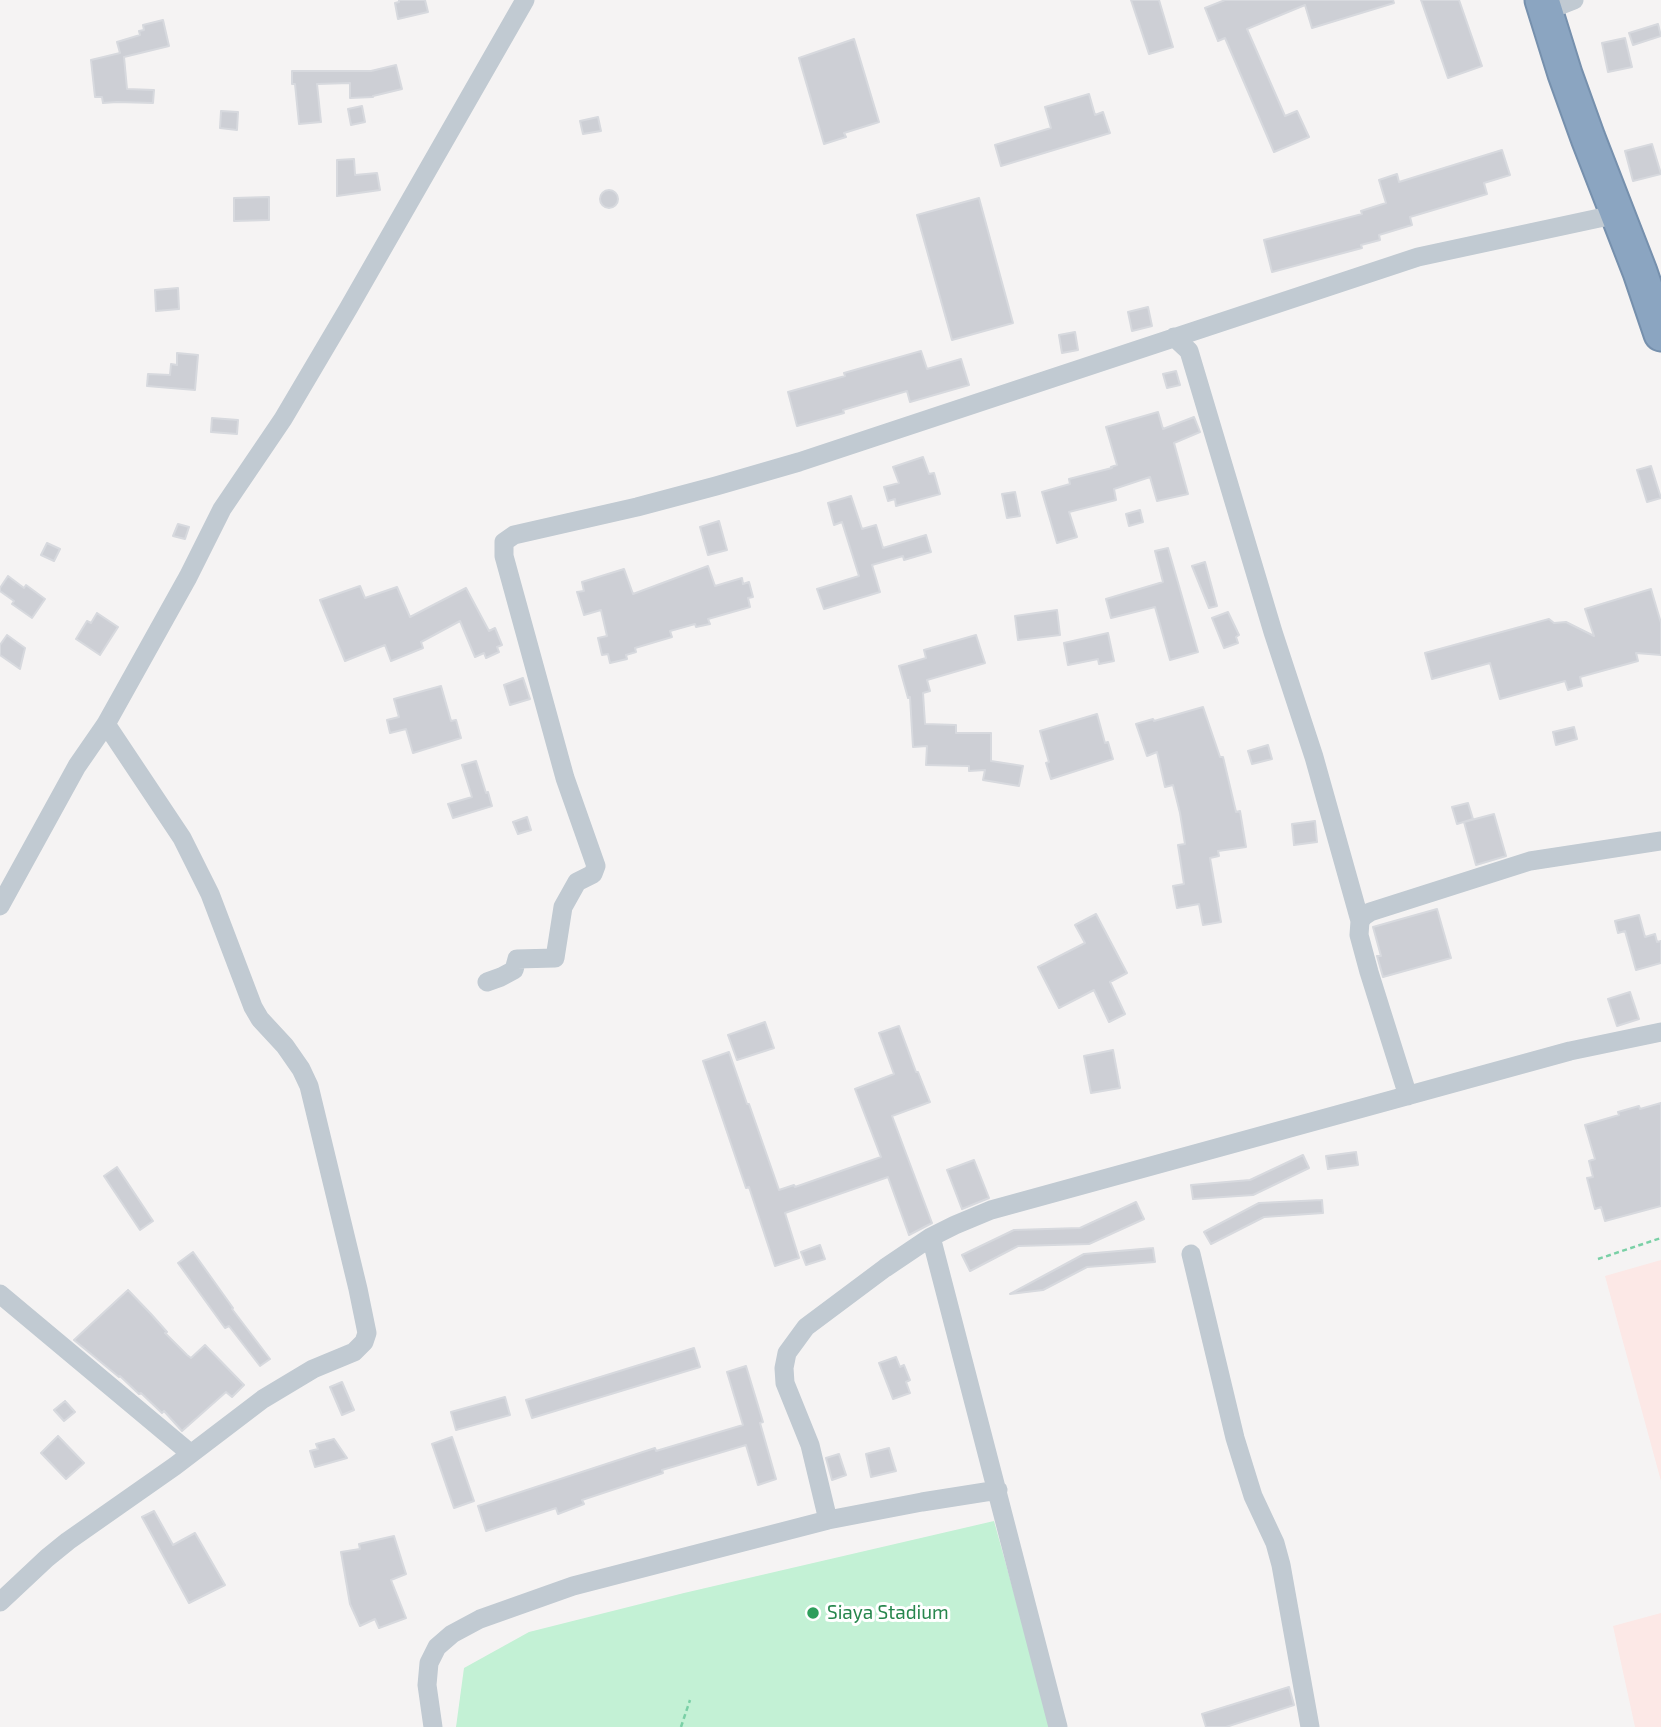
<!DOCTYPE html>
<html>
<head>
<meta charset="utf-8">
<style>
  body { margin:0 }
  canvas { display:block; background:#f5f3f3 }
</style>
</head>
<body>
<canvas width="1661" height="1727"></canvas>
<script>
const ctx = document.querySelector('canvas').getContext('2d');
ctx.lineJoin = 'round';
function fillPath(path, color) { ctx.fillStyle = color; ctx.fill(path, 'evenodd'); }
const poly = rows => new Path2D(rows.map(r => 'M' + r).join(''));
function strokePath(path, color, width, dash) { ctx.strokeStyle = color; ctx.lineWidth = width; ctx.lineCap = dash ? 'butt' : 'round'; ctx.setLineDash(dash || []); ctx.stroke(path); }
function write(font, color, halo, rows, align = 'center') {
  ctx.font = font + ' "Exo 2",sans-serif'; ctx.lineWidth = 6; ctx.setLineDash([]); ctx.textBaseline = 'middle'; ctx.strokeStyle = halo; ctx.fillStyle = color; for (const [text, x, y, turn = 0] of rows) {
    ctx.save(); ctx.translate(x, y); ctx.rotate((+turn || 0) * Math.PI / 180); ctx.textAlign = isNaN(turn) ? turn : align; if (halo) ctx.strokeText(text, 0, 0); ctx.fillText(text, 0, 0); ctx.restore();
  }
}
fillPath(poly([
  [1661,1260,1661,1481,1605,1276],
  [1661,1613,1661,1727,1635,1727,1613,1626]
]), '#fce8e6');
fillPath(poly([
  [994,1521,1051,1727,456,1727,464,1668,529,1632,684,1593]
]), '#c3f1d5');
const building = poly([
  [399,0,425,0,428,12,398,19,395,3,399,2,399,0],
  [1131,0,1159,0,1173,47,1149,54,1131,0],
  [1225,0,1393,0,1394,3,1312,28,1305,5,1247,29,1285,116,1297,111,1309,137,1274,152,1225,38,1218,41,1205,8,1225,0],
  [1421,0,1459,0,1482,66,1448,78,1421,0],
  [163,20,169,46,124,57,127,89,154,90,153,103,117,102,103,103,102,97,95,97,91,60,120,53,117,42,140,35,139,31,144,30,143,25,163,20],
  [1658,24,1661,36,1633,45,1629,33,1658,24],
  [1625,38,1632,67,1608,72,1602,43,1625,38],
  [854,39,879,122,844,133,846,137,824,144,799,58,854,39],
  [396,65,402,89,373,96,373,97,350,98,350,83,317,84,321,122,299,124,295,84,292,84,292,71,371,71,396,65],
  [1089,94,1095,115,1103,112,1110,133,1001,166,995,145,1051,128,1045,107,1089,94],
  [362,106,365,122,351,125,348,109,362,106],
  [221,111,238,112,237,130,220,128,221,111],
  [598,117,601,131,583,134,580,121,598,117],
  [1652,144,1661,174,1633,181,1625,151,1652,144],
  [1502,150,1510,175,1484,183,1487,194,1410,217,1412,225,1379,235,1380,240,1361,245,1362,248,1272,272,1264,240,1362,214,1361,211,1386,203,1379,180,1397,174,1399,182,1502,150],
  [354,159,355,175,377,173,380,190,337,196,337,160,354,159],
  '600 199a9 9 0 1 1 18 0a9 9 0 1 1-18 0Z',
  [269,197,269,220,234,221,234,198,269,197],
  [979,198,1013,323,952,340,917,215,979,198],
  [178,288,179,309,156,311,155,290,178,288],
  [1148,307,1152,326,1132,331,1128,312,1148,307],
  [1075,332,1078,350,1062,353,1059,335,1075,332],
  [921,351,927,369,961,359,969,385,910,402,907,391,843,410,844,413,797,426,788,392,845,376,844,373,921,351],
  [177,353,198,355,195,390,147,386,148,374,170,375,171,364,177,365,177,353],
  [1176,371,1180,385,1167,388,1163,374,1176,371],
  [1158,412,1163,429,1194,417,1200,432,1174,443,1188,494,1157,501,1150,477,1114,489,1116,500,1069,512,1077,537,1057,543,1042,492,1070,484,1069,479,1112,468,1111,467,1117,465,1106,427,1158,412],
  [212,418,238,420,237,434,211,432,212,418],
  [923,457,929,474,934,473,940,494,896,506,895,499,888,501,884,487,899,483,893,467,923,457],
  [1651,466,1661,498,1647,502,1637,470,1651,466],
  [1015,492,1020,516,1007,518,1002,494,1015,492],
  [851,496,862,529,876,525,883,548,926,535,931,552,904,560,903,556,872,565,880,592,824,609,817,589,859,576,842,522,834,525,828,503,851,496],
  [1140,510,1143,522,1129,526,1126,514,1140,510],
  [719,521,727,550,708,555,700,527,719,521],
  [178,524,189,527,185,539,173,536,178,524],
  [47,543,60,549,54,561,41,555,47,543],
  [1168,548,1198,652,1170,660,1155,607,1111,618,1106,599,1163,582,1155,551,1168,548],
  [1205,562,1217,606,1209,608,1192,566,1205,562],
  [708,566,715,586,742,578,743,584,749,582,753,597,748,598,750,607,708,619,710,624,696,627,695,624,670,631,672,637,635,648,636,652,626,655,627,659,610,663,608,654,602,655,598,638,607,636,601,610,584,615,577,592,584,591,582,582,624,569,633,594,708,566],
  [8,576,24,588,26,585,45,599,32,618,12,604,14,601,0,591,0,588,8,576],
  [360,586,365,598,397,587,410,617,466,588,489,631,495,628,502,645,497,647,499,652,486,658,484,653,475,657,460,621,421,642,423,648,391,661,385,645,345,661,320,600,360,586],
  [1651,589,1661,623,1661,655,1636,653,1638,661,1580,677,1582,686,1568,690,1565,681,1500,699,1490,663,1432,679,1425,653,1549,619,1554,623,1566,622,1594,636,1585,609,1651,589],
  [1057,610,1060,635,1018,640,1015,616,1057,610],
  [1228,612,1239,635,1236,637,1238,643,1224,648,1212,618,1228,612],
  [97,613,118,627,100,655,76,639,87,621,91,623,97,613],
  [1108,633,1114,661,1099,664,1098,659,1068,665,1064,643,1108,633],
  [7,635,25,648,20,669,0,655,0,645,7,635],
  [976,635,985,663,927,680,930,691,923,693,925,724,956,725,956,733,991,733,991,761,1023,766,1019,786,983,780,985,770,969,771,969,766,926,765,927,746,913,747,910,697,908,698,899,666,926,658,924,650,976,635],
  [523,678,530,699,510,705,504,685,523,678],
  [441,686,451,721,456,720,461,738,413,753,406,729,390,733,387,720,399,717,394,699,441,686],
  [1203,707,1220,757,1223,757,1236,812,1240,811,1246,847,1218,851,1219,856,1210,858,1221,922,1203,925,1199,904,1177,908,1173,886,1184,884,1178,845,1185,844,1180,813,1173,785,1165,787,1157,752,1147,756,1136,724,1153,719,1154,721,1203,707],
  [1097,714,1105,743,1108,742,1113,759,1051,779,1046,763,1049,762,1040,731,1097,714],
  [1574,727,1577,739,1556,745,1553,732,1574,727],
  [1268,745,1272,759,1252,764,1248,751,1268,745],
  [476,761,486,793,488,792,492,806,453,818,448,804,472,797,462,765,476,761],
  [1468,803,1473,819,1457,824,1452,807,1468,803],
  [1494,814,1506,856,1476,865,1464,822,1494,814],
  [527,817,531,830,518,834,513,822,527,817],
  [1315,821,1317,842,1294,845,1292,824,1315,821],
  [1437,909,1451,958,1383,977,1377,956,1381,956,1373,927,1437,909],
  [1096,914,1127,973,1110,982,1125,1014,1109,1022,1094,990,1059,1008,1038,967,1085,943,1075,925,1096,914],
  [1639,915,1645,937,1655,934,1657,942,1661,941,1661,963,1636,970,1625,931,1618,933,1615,921,1639,915],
  [1630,992,1639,1019,1617,1026,1608,999,1630,992],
  [765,1022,774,1048,737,1060,728,1035,765,1022],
  [899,1026,916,1072,918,1072,930,1102,892,1116,932,1223,909,1235,888,1177,785,1213,799,1258,775,1266,749,1187,746,1188,703,1061,729,1052,747,1104,749,1104,779,1190,794,1185,795,1187,881,1157,855,1089,894,1074,879,1033,899,1026],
  [1113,1050,1120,1088,1091,1093,1084,1056,1113,1050],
  [1661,1103,1661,1206,1605,1221,1601,1207,1595,1209,1587,1178,1593,1177,1589,1161,1595,1159,1585,1125,1619,1115,1618,1112,1639,1106,1640,1109,1661,1103],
  [1356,1152,1358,1165,1328,1169,1326,1156,1356,1152],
  [1303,1155,1309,1168,1253,1195,1193,1199,1191,1185,1250,1180,1303,1155],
  [974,1160,989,1198,962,1209,947,1170,974,1160],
  [117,1167,153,1221,140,1230,104,1176,117,1167],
  [1322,1200,1323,1213,1264,1217,1211,1244,1204,1232,1259,1203,1322,1200],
  [1136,1202,1144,1219,1089,1244,1018,1246,970,1271,962,1255,1014,1230,1080,1228,1136,1202],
  [820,1245,825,1259,806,1265,801,1252,820,1245],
  [1153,1248,1155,1262,1087,1267,1043,1290,1010,1294,1084,1254,1153,1248],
  [193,1252,233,1308,232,1309,270,1359,260,1366,229,1326,225,1328,178,1263,193,1252],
  [128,1290,151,1314,167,1332,165,1333,187,1355,191,1358,205,1345,244,1385,232,1397,226,1392,182,1431,164,1411,162,1413,141,1393,139,1394,120,1376,119,1377,74,1340,128,1290],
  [694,1348,700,1367,532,1418,526,1400,694,1348],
  [896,1357,900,1367,904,1365,910,1380,906,1382,910,1393,893,1399,879,1363,896,1357],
  [746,1366,763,1422,760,1423,776,1479,758,1485,746,1445,662,1470,663,1473,582,1500,584,1504,558,1514,556,1508,486,1531,478,1506,655,1448,656,1451,743,1425,727,1372,746,1366],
  [342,1382,354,1410,342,1415,330,1387,342,1382],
  [505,1397,510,1415,456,1430,451,1412,505,1397],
  [65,1401,75,1412,64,1421,54,1410,65,1401],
  [58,1436,84,1463,66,1479,41,1453,58,1436],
  [452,1437,474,1501,454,1508,432,1444,452,1437],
  [334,1439,347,1458,315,1467,310,1451,318,1449,316,1444,334,1439],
  [889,1448,896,1471,871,1477,866,1454,889,1448],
  [839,1454,846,1475,832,1480,826,1458,839,1454],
  [154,1511,173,1545,195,1533,225,1585,189,1603,142,1517,154,1511],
  [394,1536,406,1574,391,1580,406,1618,379,1628,375,1619,360,1626,350,1604,341,1552,360,1549,359,1544,394,1536],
  [1289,1687,1294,1705,1226,1727,1206,1727,1202,1714,1289,1687]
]);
fillPath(building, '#cdcfd5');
strokePath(building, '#d7d9de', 2);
const highway = poly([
  [1542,0,1565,74,1588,138,1640,272,1661,334]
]);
strokePath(highway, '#7690ad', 37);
strokePath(poly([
  [1598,1259,1661,1238],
  [681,1727,690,1700]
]), '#7ad0a6', 2.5, [5, 3.5]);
strokePath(poly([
  [1546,11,1574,0],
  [1174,337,1189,351,1273,632,1314,757,1360,921],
  [0,906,77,766,106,724,188,577,222,509,283,419,348,309,525,0],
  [487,982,501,977,514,970,517,959,555,958,563,907,577,882,593,874,596,866,565,778,504,556,504,542,514,535,637,507,716,486,799,462,1418,257,1618,214],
  [1408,1096,1369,972,1359,935,1360,921,1364,916,1370,912,1530,861,1661,841],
  [1191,1254,1235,1438,1253,1496,1275,1543,1281,1565,1310,1727],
  [0,1294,190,1453],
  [828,1520,810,1445,785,1383,784,1368,787,1353,806,1327,885,1268,931,1237],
  [0,1602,47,1558,68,1541,175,1466,263,1399,313,1369,354,1352,364,1342,367,1333,358,1289,309,1086,301,1069,285,1046,260,1019,253,1007,210,894,182,838,106,724],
  [433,1727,427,1685,429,1663,437,1647,452,1634,480,1619,573,1586,828,1520,922,1502,998,1490],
  [1058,1727,931,1237,955,1225,991,1210,1570,1051,1661,1032]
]), '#c1cad2', 19);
strokePath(highway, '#8ba5c1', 33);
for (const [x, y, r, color] of [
  [813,1613,7,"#2e9e5b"]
]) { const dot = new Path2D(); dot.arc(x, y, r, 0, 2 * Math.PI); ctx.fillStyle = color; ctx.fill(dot); strokePath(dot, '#fff', 2.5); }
write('19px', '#27864d', '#fff', [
  ["Siaya Stadium",827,1613]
], 'left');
</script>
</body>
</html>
